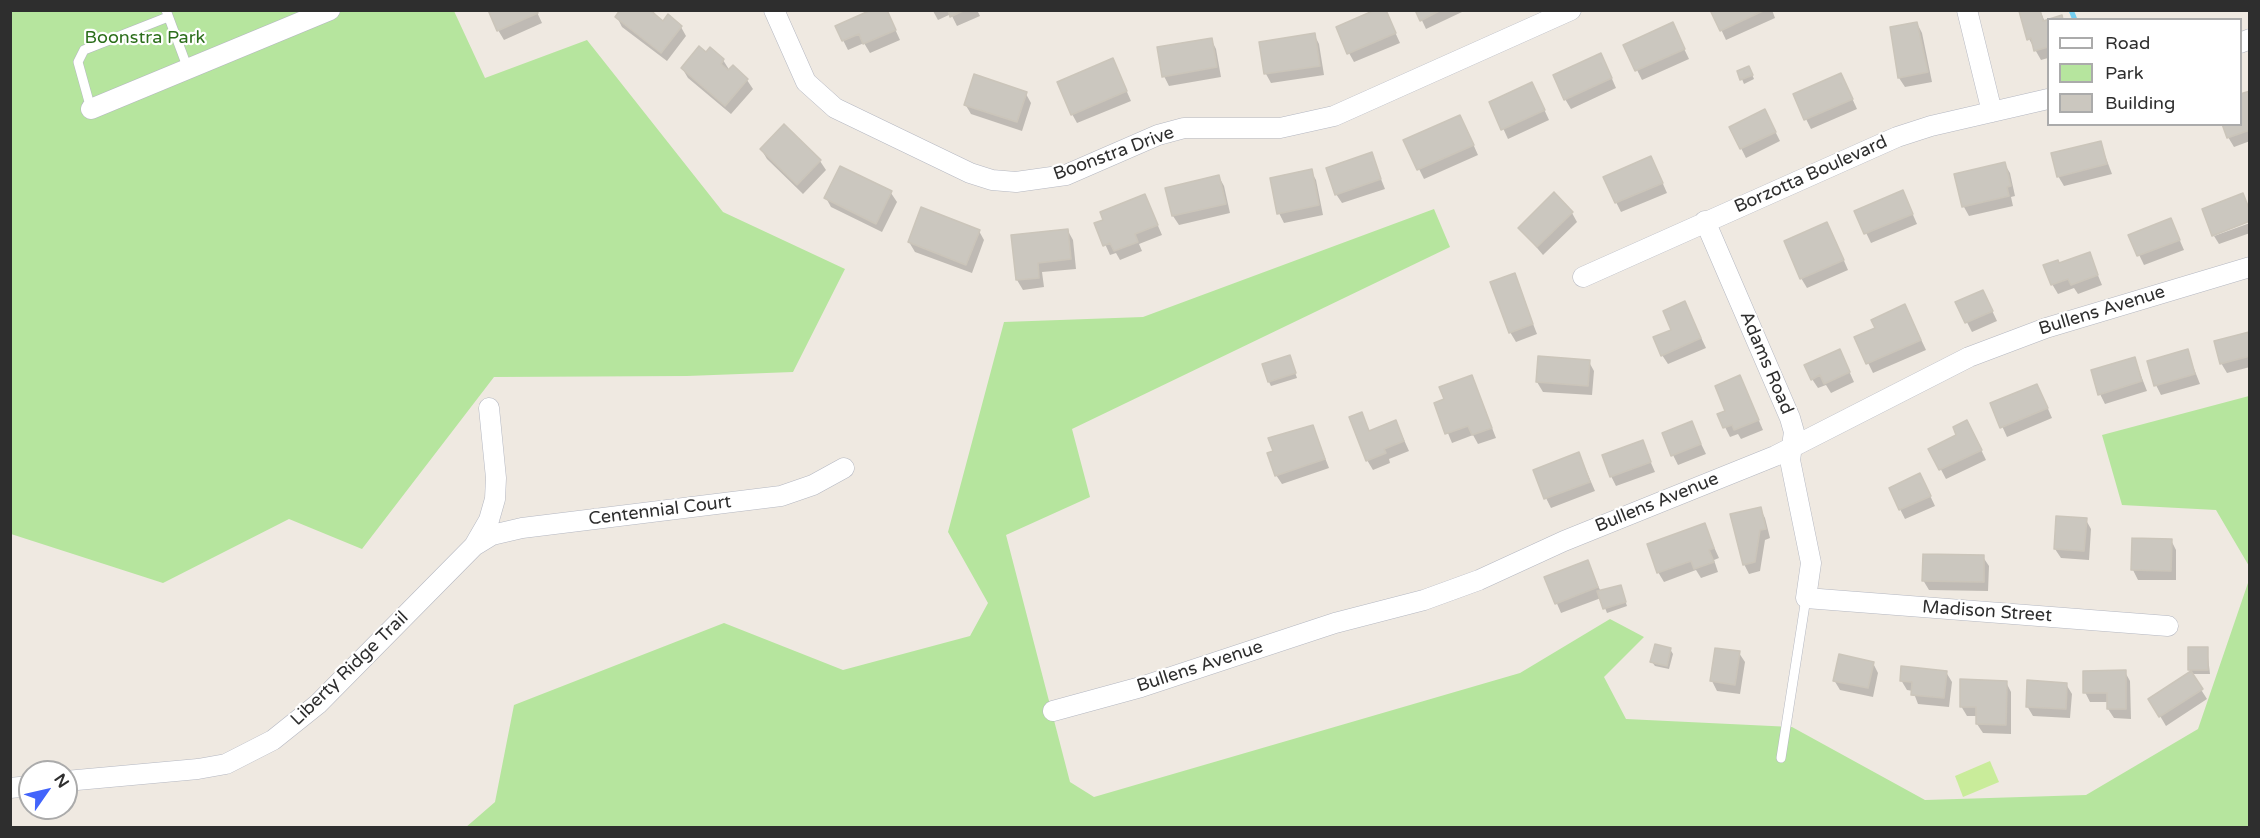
<!DOCTYPE html>
<html>
<head>
<meta charset="utf-8">
<style>
  body { margin:0 }
  #map { position:relative; width:2260px; height:838px; overflow:hidden; background:#efe9e1; font-family:"Varela Round",sans-serif }
  canvas { display:block }
  .frame { position:absolute; inset:0; border:12px solid #2e2e2e; pointer-events:none }
  .legend { position:absolute; left:2047px; top:18px; width:195px; height:108px; box-sizing:border-box; background:#fff; border:2px solid #ababab; margin:0; padding:8px 10px; list-style:none; font-size:18px; color:#2e2e2e }
  .legend li { display:flex; align-items:center; gap:12px; height:30px }
  .legend b { width:30px; border:2px solid #ababab }
  .north { position:absolute; left:18px; top:760px; width:60px; height:60px; box-sizing:border-box; background:#fff; border:2px solid #ababab; border-radius:50%; rotate:56deg; font-size:16px; font-weight:700; line-height:24px; text-align:center; color:#2e2e2e }
  .north::after { content:''; display:block; margin:auto; width:21px; height:27px; background:#4264fb; clip-path:polygon(50% 0,100% 100%,50% 72%,0 100%) }
</style>
</head>
<body>
<div id="map">
<canvas width="2260" height="838"></canvas>
<div class="frame"></div>
<ul class="legend">
<li><b style="height:8px;background:#fff"></b>Road</li>
<li><b style="height:16px;background:#b6e59e"></b>Park</li>
<li><b style="height:16px;background:#cbc7bf"></b>Building</li>
</ul>
<div class="north">N</div>
</div>
<script>
const ctx = document.querySelector('canvas').getContext('2d');
ctx.lineJoin = 'round';
function fillPath(path, color) { ctx.fillStyle = color; ctx.fill(path, 'evenodd'); }
const poly = rows => new Path2D(rows.map(r => 'M' + r).join(''));
function strokePath(path, color, width, dash) { ctx.strokeStyle = color; ctx.lineWidth = width; ctx.lineCap = dash ? 'butt' : 'round'; ctx.setLineDash(dash || []); ctx.stroke(path); }
function write(font, color, halo, rows, align = 'center') {
  ctx.font = font + ' "Varela Round",sans-serif'; ctx.lineWidth = 4.5; ctx.setLineDash([]); ctx.textBaseline = 'middle'; ctx.strokeStyle = halo; ctx.fillStyle = color; for (const [text, x, y, turn = 0] of rows) {
    ctx.save(); ctx.translate(x, y); ctx.rotate((+turn || 0) * Math.PI / 180); ctx.textAlign = isNaN(turn) ? turn : align; if (halo) ctx.strokeText(text, 0, 0); ctx.fillText(text, 0, 0); ctx.restore();
  }
}
fillPath(poly([
  [11,11,454,11,485,78,587,40,723,212,845,269,793,372,687,376,494,377,362,549,289,519,163,583,11,534],
  [1434,209,1450,247,1072,429,1090,497,1006,535,1070,782,1094,797,1520,673,1610,619,1644,637,1604,677,1626,719,1792,727,1925,800,2086,795,2198,729,2249,580,2249,827,465,828,495,802,514,705,724,623,843,670,970,636,988,603,948,532,1004,322,1143,317],
  [2249,396,2250,396,2249,566,2216,510,2122,505,2102,435]
]), '#b6e59e');
fillPath(poly([
  [1990,761,1999,782,1963,797,1955,776]
]), '#c9ec9a');
fillPath(poly([
  [536,10,542,23,504,40,498,30],
  [622,10,652,10,663,23,681,27,686,36,667,61,622,27,617,17],
  [977,10,980,16,957,26,951,14,938,20,933,11],
  [1385,10,1400,43,1354,62,1349,53],
  [1417,10,1461,10,1462,12,1426,29],
  [1712,10,1772,10,1775,18,1726,40],
  [2029,10,2040,10,2045,22,2048,21,2048,58,2041,60,2029,39,2021,13],
  [889,16,900,40,870,53,864,43,848,50,843,40],
  [1917,23,1922,33,1932,82,1905,87,1899,78],
  [1314,34,1319,44,1324,75,1271,83,1266,74,1261,43],
  [1677,34,1689,59,1642,80,1637,70],
  [1211,39,1216,49,1221,77,1169,86,1164,76],
  [707,54,723,60,730,71,747,80,753,89,731,114,688,78,682,68],
  [1113,60,1131,101,1077,123,1072,114],
  [1606,65,1616,88,1571,109,1565,99],
  [1739,72,1751,72,1754,79,1744,84],
  [1846,85,1857,109,1811,129,1806,119],
  [2250,92,2250,141,2234,147,2228,137,2240,124],
  [1026,94,1031,103,1022,131,971,114,965,104],
  [1537,94,1549,120,1508,139,1491,102],
  [1770,121,1780,141,1746,158,1741,148],
  [1465,126,1478,155,1424,179,1405,141],
  [2100,142,2112,174,2064,186,2058,176],
  [761,149,820,161,826,170,803,194,767,159],
  [1371,154,1385,189,1342,203,1336,194],
  [2004,163,2010,173,2015,196,2011,197,2013,206,1969,216,1964,207],
  [1656,168,1667,193,1621,212,1616,202],
  [1311,171,1316,180,1323,215,1284,223,1279,213],
  [1219,177,1224,186,1230,213,1179,225,1173,216,1167,189],
  [1903,192,1917,224,1871,243,1856,212],
  [891,193,897,202,882,232,831,207,826,198],
  [1145,196,1162,235,1139,244,1142,251,1120,260,1116,253,1110,255,1096,224],
  [1572,213,1577,222,1543,255,1520,228],
  [2171,220,2184,250,2144,265,2130,236],
  [2250,223,2250,233,2219,244,2214,236],
  [979,231,984,240,972,273,915,252,909,242],
  [1068,231,1073,240,1076,269,1042,272,1044,287,1023,290,1017,280,1013,236],
  [1832,233,1848,270,1807,288,1801,278],
  [2089,254,2102,285,2078,294,2074,288,2058,294,2052,284,2059,265],
  [1514,275,1537,334,1516,342,1510,332],
  [1988,302,1997,321,1972,332,1957,303],
  [1685,303,1706,348,1668,364,1662,355],
  [1910,316,1926,350,1873,373,1856,338],
  [2249,334,2250,367,2227,373,2221,363],
  [2187,351,2200,384,2161,395,2156,385],
  [2134,358,2147,391,2105,404,2100,394],
  [1844,360,1854,382,1831,393,1826,385,1818,388,1812,379],
  [1291,361,1297,378,1271,386,1269,382],
  [1589,362,1594,371,1592,395,1543,392,1537,382],
  [1472,377,1496,438,1478,444,1473,435,1452,443,1436,404,1445,400],
  [1740,377,1763,430,1741,439,1738,434,1730,437,1719,415,1727,412],
  [2042,395,2052,418,2007,437,1992,404],
  [1361,414,1370,432,1396,422,1409,451,1389,459,1390,463,1373,470,1367,460],
  [1691,423,1706,454,1678,465,1673,455],
  [1313,427,1329,468,1282,484,1276,475],
  [1972,431,1986,460,1946,479,1930,449],
  [1642,442,1655,472,1616,486,1611,476],
  [1579,454,1595,491,1551,508,1546,498],
  [1925,485,1935,506,1905,519,1900,509],
  [1760,508,1765,518,1770,538,1765,540,1760,571,1749,574,1744,564],
  [2086,520,2091,529,2089,560,2061,558,2055,549],
  [1704,525,1719,558,1714,560,1718,572,1701,578,1696,570,1664,582,1658,572],
  [2171,540,2176,550,2176,580,2138,580,2133,570],
  [1983,557,1989,566,1988,591,1929,590,1923,580],
  [1587,562,1601,592,1622,591,1627,606,1607,613,1601,598,1561,613,1546,578],
  [2207,648,2210,674,2191,674,2207,699,2166,726,2150,699,2191,673,2190,670],
  [1670,649,1673,654,1669,669,1655,666,1652,662],
  [1739,653,1745,662,1740,694,1717,691,1712,681],
  [1873,663,1878,673,1873,697,1840,690,1834,680],
  [1946,672,1952,682,1949,707,1918,704,1913,691,1907,690,1901,680],
  [2125,672,2130,681,2131,719,2114,718,2108,709,2108,702,2090,702,2085,692],
  [2006,682,2011,692,2011,734,1983,733,1977,724,1977,716,1967,716,1961,706],
  [2066,684,2072,694,2070,718,2033,716,2027,706]
]), '#0003');
strokePath(poly([
  [2071,10,2075,20]
]), '#75cff0', 5);
const building = poly([
  [488,10,537,10,538,13,497,31,488,10],
  [620,10,650,10,663,21,668,14,682,26,661,53,615,17,620,10],
  [871,10,887,10,896,30,863,44,859,34,842,41,835,26,871,10],
  [948,10,965,10,950,17,948,10],
  [1375,10,1386,10,1396,33,1347,54,1336,27,1375,10],
  [1415,10,1441,10,1420,21,1415,10],
  [1710,10,1765,10,1720,31,1710,10],
  [2040,10,2043,21,2062,15,2063,20,2048,20,2048,47,2034,51,2031,38,2027,40,2019,11,2040,10],
  [1673,22,1685,49,1635,71,1623,45,1673,22],
  [1917,22,1928,72,1898,78,1890,27,1917,22],
  [1315,33,1320,66,1264,74,1259,42,1315,33],
  [1212,38,1217,67,1162,77,1157,47,1212,38],
  [699,46,706,52,710,47,724,59,721,64,728,70,733,65,748,79,725,106,681,68,699,46],
  [1601,53,1612,78,1564,100,1553,75,1601,53],
  [1113,58,1127,91,1071,115,1057,82,1113,58],
  [1749,66,1753,75,1740,80,1737,71,1749,66],
  [1841,73,1853,99,1804,120,1793,94,1841,73],
  [974,74,1027,92,1017,122,964,105,974,74],
  [1532,82,1545,110,1501,130,1489,102,1532,82],
  [2250,91,2250,130,2227,138,2222,124,2240,124,2240,94,2250,91],
  [1765,109,1776,132,1740,149,1729,127,1765,109],
  [1460,115,1474,145,1417,170,1403,140,1460,115],
  [784,124,821,160,797,185,760,149,784,124],
  [2101,141,2107,164,2057,177,2051,153,2101,141],
  [1372,152,1381,179,1335,195,1326,168,1372,152],
  [1651,156,1663,183,1615,203,1603,177,1651,156],
  [2005,162,2011,186,2007,187,2009,196,1962,207,1954,174,2005,162],
  [840,166,892,191,876,224,824,198,840,166],
  [1312,169,1319,205,1277,214,1270,178,1312,169],
  [1219,175,1226,204,1172,216,1165,188,1219,175],
  [1903,190,1913,214,1864,234,1854,211,1903,190],
  [1554,192,1573,212,1537,247,1518,228,1554,192],
  [2243,193,2250,211,2250,221,2212,236,2202,209,2243,193],
  [1145,194,1158,225,1135,234,1138,242,1114,251,1110,243,1103,246,1094,223,1103,220,1100,212,1145,194],
  [921,207,980,230,966,265,908,242,921,207],
  [2171,218,2180,240,2137,256,2128,235,2171,218],
  [1827,222,1844,260,1800,279,1784,241,1827,222],
  [1068,229,1071,259,1038,263,1039,278,1016,280,1011,235,1068,229],
  [2090,252,2098,275,2071,285,2068,279,2051,285,2043,265,2058,260,2059,263,2090,252],
  [1515,273,1533,324,1509,333,1490,282,1515,273],
  [1983,290,1993,311,1965,323,1955,302,1983,290],
  [1685,301,1701,338,1661,356,1653,337,1671,330,1663,311,1685,301],
  [1905,304,1921,340,1866,364,1854,337,1875,328,1871,320,1905,304],
  [2249,332,2250,356,2220,364,2214,341,2249,332],
  [1840,349,1850,372,1824,384,1820,375,1811,380,1804,365,1840,349],
  [2188,349,2195,374,2154,386,2147,361,2188,349],
  [1290,355,1296,373,1268,382,1262,364,1290,355],
  [1538,356,1590,360,1588,386,1536,382,1538,356],
  [2135,357,2142,381,2098,395,2091,370,2135,357],
  [1472,375,1492,428,1472,435,1468,426,1445,434,1434,403,1444,399,1439,387,1472,375],
  [1740,375,1759,420,1734,430,1732,425,1723,428,1717,414,1725,411,1715,386,1740,375],
  [2037,384,2048,408,2000,428,1990,403,2037,384],
  [1362,412,1369,431,1396,420,1404,441,1384,449,1386,453,1366,461,1349,417,1362,412],
  [1967,420,1982,450,1939,470,1928,449,1956,435,1953,427,1967,420],
  [1692,421,1701,444,1671,456,1662,433,1692,421],
  [1313,425,1325,459,1275,476,1267,453,1273,451,1268,438,1313,425],
  [1643,440,1651,462,1610,477,1602,455,1643,440],
  [1579,452,1590,482,1544,499,1533,470,1579,452],
  [1920,473,1931,496,1899,510,1889,488,1920,473],
  [1761,507,1766,529,1760,530,1755,562,1743,565,1730,514,1761,507],
  [2056,516,2087,518,2084,551,2054,549,2056,516],
  [1705,523,1714,548,1709,550,1714,562,1694,569,1691,561,1657,573,1647,544,1705,523],
  [2132,538,2172,539,2171,571,2131,570,2132,538],
  [1923,554,1984,555,1984,582,1922,581,1923,554],
  [1588,560,1598,587,1555,604,1544,577,1588,560],
  [1621,585,1626,602,1603,609,1597,591,1621,585],
  [1655,644,1671,648,1667,666,1650,662,1655,644],
  [2188,647,2208,647,2208,670,2188,670,2188,647],
  [1715,648,1740,651,1735,685,1710,681,1715,648],
  [1839,654,1874,662,1868,688,1833,681,1839,654],
  [1901,666,1947,671,1944,698,1911,695,1912,682,1900,681,1901,666],
  [2126,670,2126,709,2107,709,2107,693,2083,693,2083,671,2126,670],
  [2191,671,2203,689,2159,717,2148,699,2191,671],
  [1960,679,2007,681,2006,725,1976,724,1976,707,1960,707,1960,679],
  [2027,680,2067,683,2066,709,2026,707,2027,680]
]);
fillPath(building, '#cbc7bf');
strokePath(building, '#cbc5ba', 1.5);
const service = poly([
  [166,10,188,69],
  [91,109,78,62,84,50,168,17],
  [1781,758,1806,598]
]);
const minor = poly([
  [774,10,806,82,835,108,970,173,992,180,1016,182,1066,175,1158,135,1184,128,1280,128,1334,116,1571,10],
  [1967,10,1992,112],
  [2240,43,2250,39],
  [91,109,330,10],
  [1705,221,1790,418,1794,432,1790,460,1811,563,1806,598,2168,626],
  [1583,277,1897,137,1931,126,2048,99],
  [474,546,492,535,522,528,781,496,813,485,844,468],
  [1053,711,1141,687,1335,623,1424,600,1479,580,1564,541,1775,456,1969,357,2046,328,2250,267],
  [66,781,198,769,226,764,273,740,318,704,474,546,489,520,495,499,496,478,489,408],
  [10,788,30,786]
]);
strokePath(service, '#b4b7c1', 10);
strokePath(minor, '#b4b7c1', 21);
strokePath(service, '#fff', 9);
strokePath(minor, '#fff', 20);
write('18px', '#2c6e1b', '#fff', [
  ["Boonstra Park",145,38]
]);
write('18px', '#2e2e2e', '#fff', [
  ["Boonstra Drive",1114,154,-20],
  ["Borzotta Boulevard",1811,175,-24],
  ["Bullens Avenue",2102,311,-17],
  ["Adams Road",1766,363,67],
  ["Bullens Avenue",1657,503,-22],
  ["Centennial Court",660,511,-7],
  ["Madison Street",1987,612,4],
  ["Bullens Avenue",1200,667,-18],
  ["Liberty Ridge Trail",350,669,-44]
]);
</script>
</body>
</html>
